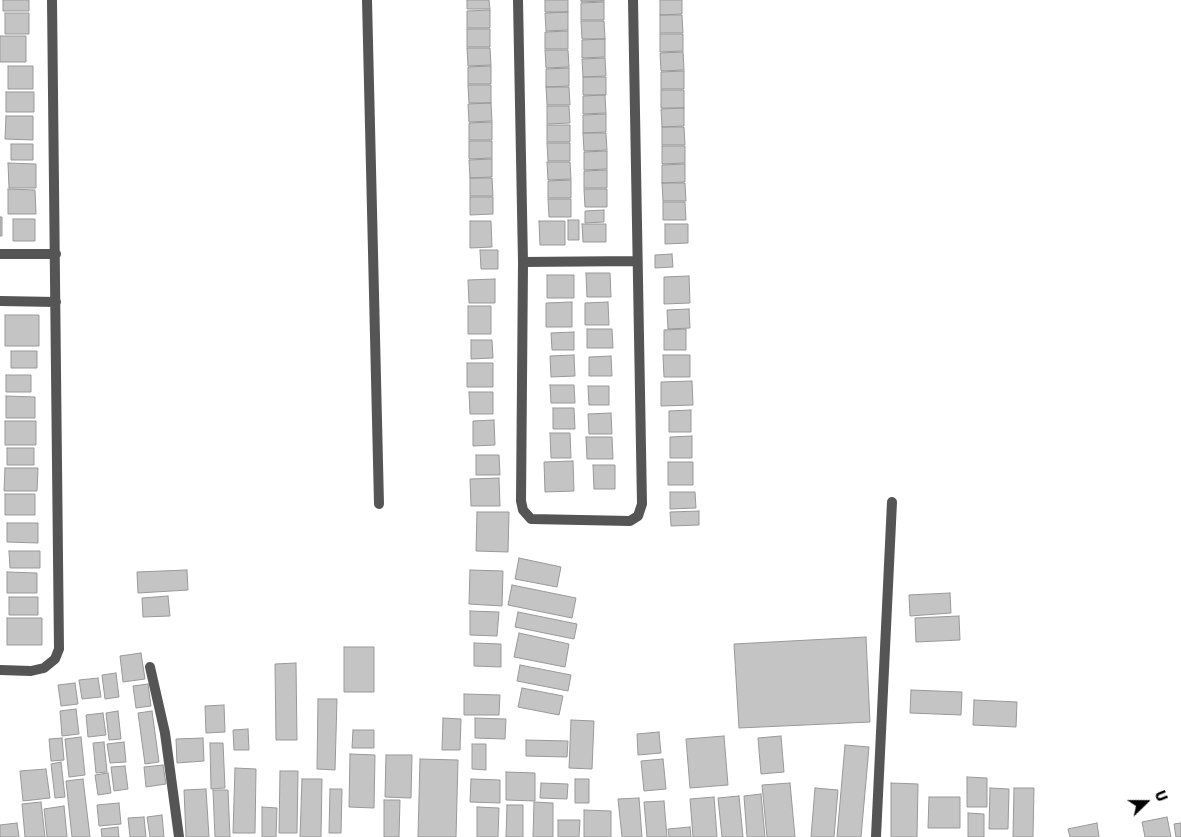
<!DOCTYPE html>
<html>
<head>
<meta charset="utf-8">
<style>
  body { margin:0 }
  #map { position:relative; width:1181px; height:837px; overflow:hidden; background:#fff; font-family:Rubik,sans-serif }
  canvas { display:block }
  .north { position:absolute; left:1121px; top:777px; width:50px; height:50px; -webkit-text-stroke:4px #fff; paint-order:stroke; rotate:68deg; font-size:14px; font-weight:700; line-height:20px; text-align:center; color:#000 }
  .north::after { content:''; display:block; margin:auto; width:18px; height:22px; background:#000; clip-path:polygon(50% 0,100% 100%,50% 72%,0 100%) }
</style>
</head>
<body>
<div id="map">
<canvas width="1181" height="837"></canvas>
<div class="north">U</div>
</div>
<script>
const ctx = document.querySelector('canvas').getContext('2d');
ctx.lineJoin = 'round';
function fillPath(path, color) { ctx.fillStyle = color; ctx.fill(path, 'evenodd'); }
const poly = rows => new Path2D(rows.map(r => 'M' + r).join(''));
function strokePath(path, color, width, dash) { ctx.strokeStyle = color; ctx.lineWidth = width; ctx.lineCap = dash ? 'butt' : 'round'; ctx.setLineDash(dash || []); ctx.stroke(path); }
const building = poly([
  [3,0,29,0,29,11,3,11,3,0],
  [467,0,489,0,490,9,467,9,467,0],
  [545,0,568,0,568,12,545,12,545,0],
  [581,0,604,0,604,1,581,2,581,0],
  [660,0,682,0,682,14,660,15,660,0],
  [604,2,604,20,581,20,581,3,604,2],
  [490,10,490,28,467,28,467,11,490,10],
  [568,12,568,30,546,31,545,13,568,12],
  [5,13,29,13,29,34,5,34,5,13],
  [660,15,682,15,683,33,660,33,660,15],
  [581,21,604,21,605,39,582,39,581,21],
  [467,29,490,29,490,47,467,47,467,29],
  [568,31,568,49,545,49,545,32,568,31],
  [660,34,683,34,683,51,660,52,660,34],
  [0,36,26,36,26,62,0,62,0,36],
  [605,39,605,57,582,58,582,40,605,39],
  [467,48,490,48,491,65,468,66,467,48],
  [545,50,568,50,569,67,546,68,545,50],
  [683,52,684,70,661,71,660,53,683,52],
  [605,58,606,76,583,77,582,59,605,58],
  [8,66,33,66,33,89,8,89,8,66],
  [491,66,491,84,468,84,468,67,491,66],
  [569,68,569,86,546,87,546,69,569,68],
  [684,71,684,89,661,89,661,72,684,71],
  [583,77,606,77,606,95,583,95,583,77],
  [468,85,491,85,491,103,469,103,468,85],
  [546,87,569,87,570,105,547,105,546,87],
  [661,90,684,90,684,108,661,108,661,90],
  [6,92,34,92,34,112,6,112,6,92],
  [605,95,606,113,583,114,583,96,605,95],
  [491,103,492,121,469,122,468,104,491,103],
  [547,106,569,106,570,123,547,124,547,106],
  [684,108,684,126,662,127,661,109,684,108],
  [606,114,606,132,583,133,583,115,606,114],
  [6,116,33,116,33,140,5,139,6,116],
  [492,122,492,140,469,140,469,123,492,122],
  [547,125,570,125,570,142,547,142,547,125],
  [662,127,684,127,685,145,662,145,662,127],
  [583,133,606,133,607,150,584,151,583,133],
  [469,141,492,141,492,158,469,159,469,141],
  [547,143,570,143,570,161,548,161,547,143],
  [11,144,33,144,33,160,11,160,11,144],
  [662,146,685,146,685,163,662,164,662,146],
  [607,151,607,169,584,170,584,152,607,151],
  [492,159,492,177,470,178,469,160,492,159],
  [547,162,570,162,571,179,548,180,547,162],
  [8,163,36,164,36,188,9,188,8,163],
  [685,164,685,182,662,183,662,165,685,164],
  [607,170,607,188,584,188,584,171,607,170],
  [470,178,492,178,493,196,470,196,470,178],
  [571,180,571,198,548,198,548,181,571,180],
  [662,183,685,183,686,201,663,201,662,183],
  [8,189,35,190,36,214,8,214,8,189],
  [584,189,607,189,607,207,585,207,584,189],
  [470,197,493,197,493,214,470,215,470,197],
  [548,199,571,199,571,217,549,217,548,199],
  [663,202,685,202,686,220,663,220,663,202],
  [604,210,604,222,585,223,585,211,604,210],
  [0,217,2,217,2,236,0,236,0,217],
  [13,219,35,219,35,241,13,241,13,219],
  [568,220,579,220,579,240,568,240,568,220],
  [470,221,491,221,492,247,470,248,470,221],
  [539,221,565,221,565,245,540,245,539,221],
  [582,224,606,224,606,242,583,242,582,224],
  [665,224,688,224,688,243,665,244,665,224],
  [480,250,498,250,498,269,481,269,480,250],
  [672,254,673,267,655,268,655,255,672,254],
  [586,273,610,273,611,297,587,297,586,273],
  [547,275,574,275,574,298,547,298,547,275],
  [689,276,690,303,664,304,664,277,689,276],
  [495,279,495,303,469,303,468,280,495,279],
  [572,302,572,327,546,327,546,303,572,302],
  [608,302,609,325,585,325,585,303,608,302],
  [468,306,491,306,491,334,468,334,468,306],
  [689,309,690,328,668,329,667,310,689,309],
  [5,315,39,315,39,346,5,346,5,315],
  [587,329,612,329,613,348,587,348,587,329],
  [686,329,686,350,664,350,664,330,686,329],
  [574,332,574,350,552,350,551,333,574,332],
  [471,340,492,340,493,358,471,359,471,340],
  [11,351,37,351,37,368,11,368,11,351],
  [574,355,575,376,551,377,550,356,574,355],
  [663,355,690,355,690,377,664,377,663,355],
  [611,356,612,376,589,376,589,357,611,356],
  [467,363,493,363,493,387,467,387,467,363],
  [6,375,31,375,31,392,6,392,6,375],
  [692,381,693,405,661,406,661,382,692,381],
  [550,385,574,385,575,403,551,403,550,385],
  [588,386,609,386,609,405,589,405,588,386],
  [469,392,493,392,493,414,470,414,469,392],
  [6,396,35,397,35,418,6,418,6,396],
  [553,408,574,408,575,429,553,429,553,408],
  [691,410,691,432,669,432,669,411,691,410],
  [611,413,612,434,589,434,588,414,611,413],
  [494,420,495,445,473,446,473,421,494,420],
  [5,421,36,421,36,445,5,445,5,421],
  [550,433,570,433,571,458,551,458,550,433],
  [692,436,692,458,670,458,670,437,692,436],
  [586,437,612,437,613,459,587,459,586,437],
  [7,448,34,448,34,465,7,465,7,448],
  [476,455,499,455,500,475,476,475,476,455],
  [573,461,574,491,545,492,544,462,573,461],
  [668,462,693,462,693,485,668,485,668,462],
  [593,465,615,465,615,489,594,489,593,465],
  [5,468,38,468,37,491,4,491,5,468],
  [499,478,500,506,471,506,470,479,499,478],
  [670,492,695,492,696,508,670,509,670,492],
  [5,494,35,494,35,515,5,515,5,494],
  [699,511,699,525,671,526,670,512,699,511],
  [477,512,509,512,508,552,476,551,477,512],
  [7,523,38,523,38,543,7,542,7,523],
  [9,551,40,551,40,568,10,568,9,551],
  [519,558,561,567,557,587,515,579,519,558],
  [187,570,188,590,138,593,137,572,187,570],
  [470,570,503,571,502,606,469,604,470,570],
  [7,572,37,573,37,593,7,593,7,572],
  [512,585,576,598,572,618,508,605,512,585],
  [950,593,951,613,910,616,909,595,950,593],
  [168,596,170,616,143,617,142,598,168,596],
  [9,597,38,597,38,615,9,615,9,597],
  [470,611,499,612,497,636,470,635,470,611],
  [518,612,577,624,574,639,515,627,518,612],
  [959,616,960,640,916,642,915,618,959,616],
  [7,618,42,618,42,645,7,645,7,618],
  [519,633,569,644,565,667,514,657,519,633],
  [866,637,870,722,739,728,734,644,866,637],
  [474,643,501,644,501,667,474,666,474,643],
  [344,647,374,647,374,692,344,692,344,647],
  [141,653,145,679,123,682,120,656,141,653],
  [296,663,297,740,276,740,275,664,296,663],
  [520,665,571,675,568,691,517,681,520,665],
  [116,673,119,697,105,699,102,675,116,673],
  [98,678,101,697,82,699,79,680,98,678],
  [75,683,78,704,61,706,58,685,75,683],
  [148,684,151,706,136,708,133,686,148,684],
  [522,688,563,696,559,715,518,707,522,688],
  [911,690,962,692,961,715,910,713,911,690],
  [464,694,500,695,499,715,464,715,464,694],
  [318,699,337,699,335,770,317,769,318,699],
  [974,700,1017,702,1016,727,973,725,974,700],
  [224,705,225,732,206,733,205,706,224,705],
  [76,709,79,734,62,736,60,711,76,709],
  [118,711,121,739,109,740,106,713,118,711],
  [152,711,159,762,145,764,138,713,152,711],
  [103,713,106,735,88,737,86,715,103,713],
  [443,718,461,719,460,750,442,750,443,718],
  [475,718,506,719,505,739,475,738,475,718],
  [571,720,594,721,592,769,569,768,571,720],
  [248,729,249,750,234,750,233,730,248,729],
  [353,730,374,730,374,748,352,748,353,730],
  [659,732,661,753,638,755,637,734,659,732],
  [724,736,728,785,690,788,686,739,724,736],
  [781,736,784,772,761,774,758,738,781,736],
  [81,737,85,775,69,777,65,739,81,737],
  [62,738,64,760,51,761,49,739,62,738],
  [203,738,204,761,177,763,176,739,203,738],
  [526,740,568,741,567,757,526,756,526,740],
  [104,742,107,772,96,773,93,743,104,742],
  [124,742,126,762,110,763,107,744,124,742],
  [210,743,223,743,225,788,211,789,210,743],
  [472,744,486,744,486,770,472,769,472,744],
  [845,745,869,747,861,837,837,837,845,745],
  [350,754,375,755,374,808,349,807,350,754],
  [386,755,412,755,411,798,385,797,386,755],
  [420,759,458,760,456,837,418,837,420,759],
  [663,759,666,789,644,791,641,761,663,759],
  [61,762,65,797,55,798,51,764,61,762],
  [163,765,166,784,146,787,144,767,163,765],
  [125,766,128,789,114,791,111,767,125,766],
  [235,768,256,769,255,833,233,833,235,768],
  [46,769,50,798,23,801,20,771,46,769],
  [280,771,298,771,297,833,279,833,280,771],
  [506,772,535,773,535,801,506,800,506,772],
  [108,773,111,793,98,795,95,775,108,773],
  [967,777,987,778,987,807,967,807,967,777],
  [83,779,90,837,72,837,66,781,83,779],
  [302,779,322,779,321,837,300,837,302,779],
  [471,779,500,780,500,803,470,802,471,779],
  [575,779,589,779,589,803,575,803,575,779],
  [541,783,568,784,567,799,540,798,541,783],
  [790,783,795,837,767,837,762,785,790,783],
  [891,783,918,784,917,837,891,837,891,783],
  [815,788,838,790,834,837,811,837,815,788],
  [990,788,1009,789,1008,829,989,829,990,788],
  [1014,788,1034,788,1033,837,1013,837,1014,788],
  [206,789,209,837,186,837,184,790,206,789],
  [330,789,342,789,341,833,329,833,330,789],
  [213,790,228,790,230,837,215,837,213,790],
  [761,794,765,837,747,837,744,796,761,794],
  [739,796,743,837,722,837,718,798,739,796],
  [714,797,717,837,693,837,690,799,714,797],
  [929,797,960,797,960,828,928,828,929,797],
  [639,798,642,837,622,837,618,799,639,798],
  [384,800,400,800,399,837,384,837,384,800],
  [664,801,667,837,647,837,644,802,664,801],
  [41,802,45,837,25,837,22,804,41,802],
  [534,802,553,803,553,837,533,837,534,802],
  [119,803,121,824,99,826,97,805,119,803],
  [507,805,523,805,523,837,506,837,507,805],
  [64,806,67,837,47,837,44,809,64,806],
  [262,807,277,808,276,837,262,837,262,807],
  [477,807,499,808,498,837,477,837,477,807],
  [584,810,611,811,611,837,584,837,584,810],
  [968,813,984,814,984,837,968,837,968,813],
  [162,815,164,837,150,837,147,817,162,815],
  [144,817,146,837,130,837,128,818,144,817],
  [1167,817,1171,837,1145,837,1142,822,1167,817],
  [558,820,580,820,579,837,558,837,558,820],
  [17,823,19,837,0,837,0,825,17,823],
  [1097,823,1099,837,1070,837,1068,829,1097,823],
  [1181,823,1181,837,1176,837,1174,824,1181,823],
  [118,827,119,837,102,837,101,829,118,827],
  [690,827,691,837,669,837,668,829,690,827]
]);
fillPath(building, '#c4c4c4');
strokePath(building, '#999', 1);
strokePath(poly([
  [367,0,379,504],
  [518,0,523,262,521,501,523,510,531,519,630,521,638,516,642,504,633,0],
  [0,254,56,254],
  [523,262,637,261],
  [0,301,56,302],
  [150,667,165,733,179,837],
  [0,670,31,671,44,668,55,659,59,649,52,0],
  [876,837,892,502]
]), '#555', 10);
</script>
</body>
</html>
